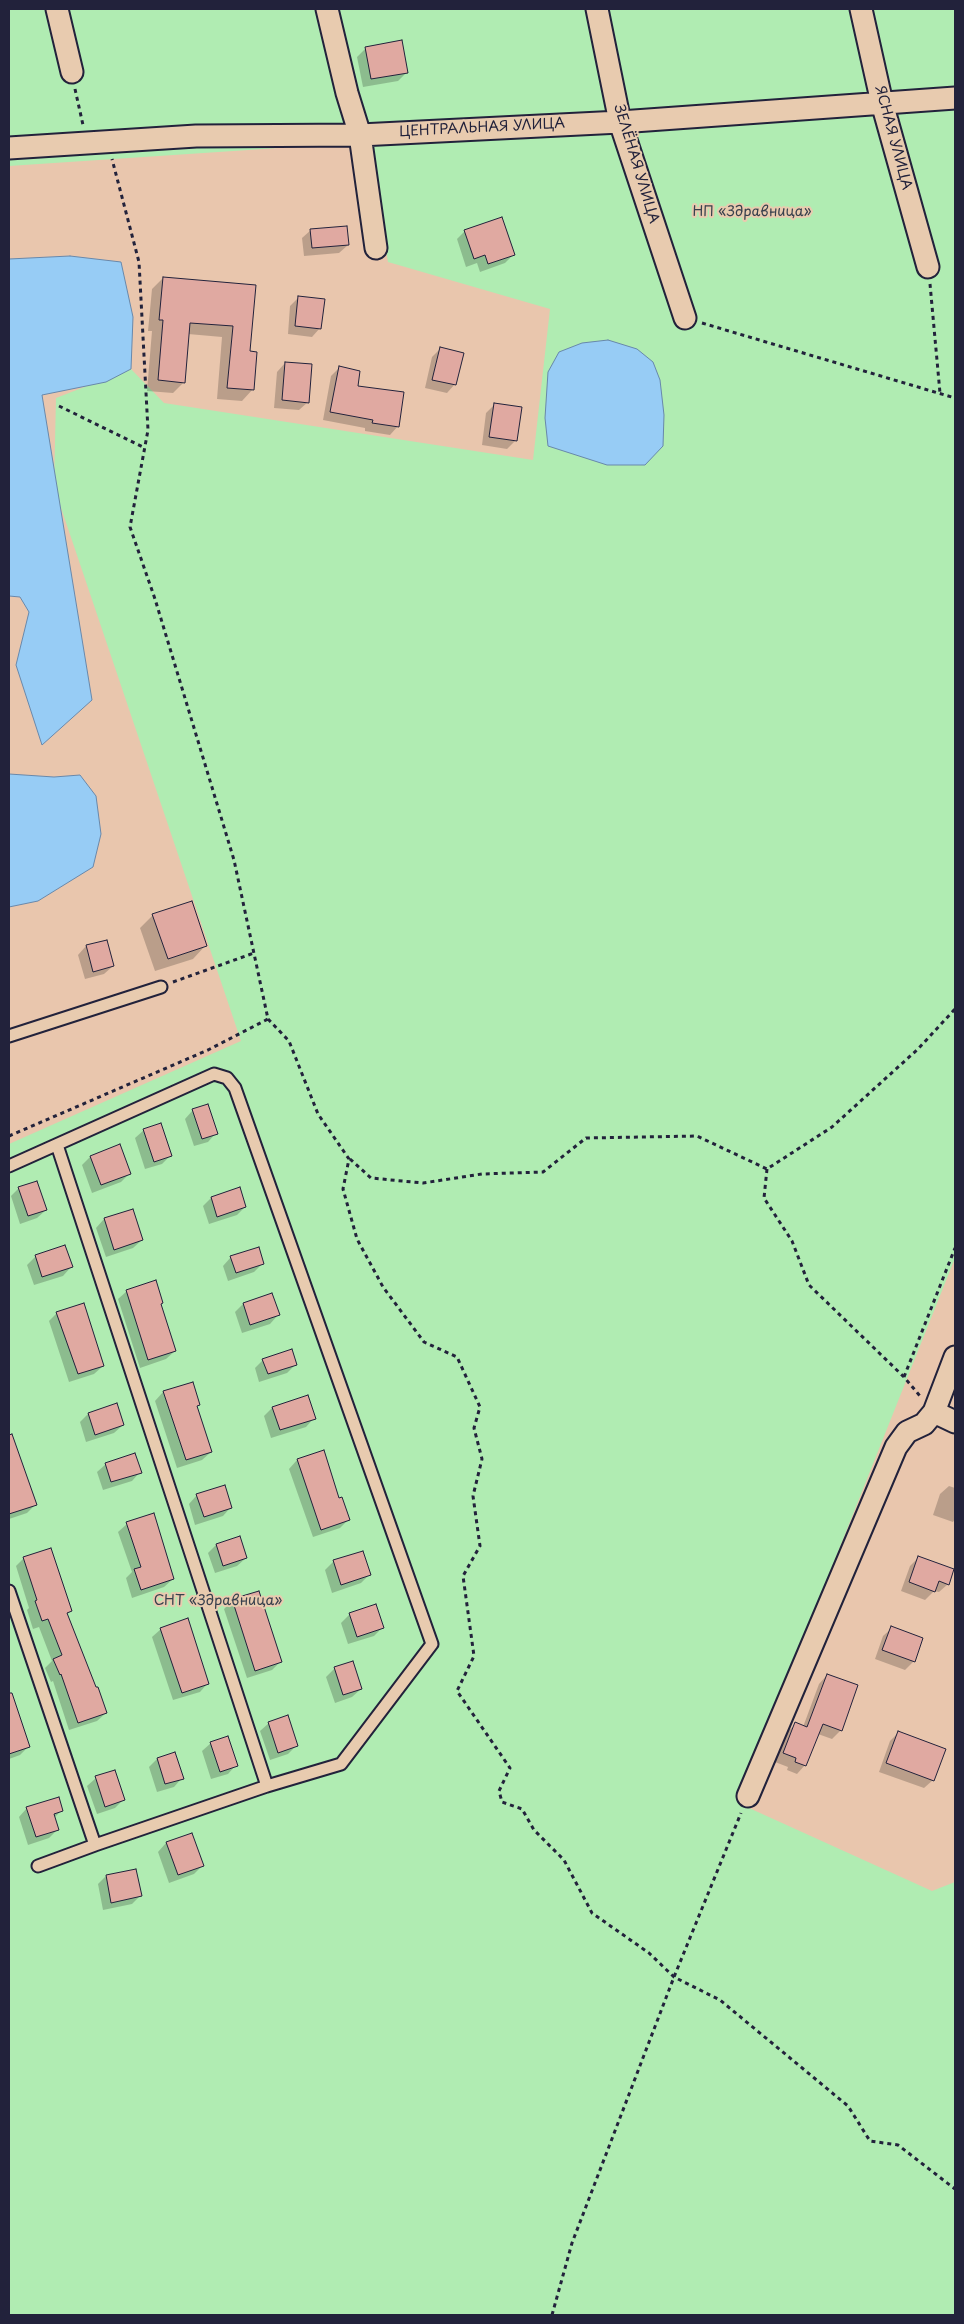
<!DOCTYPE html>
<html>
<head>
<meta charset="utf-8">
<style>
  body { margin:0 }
  #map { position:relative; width:964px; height:2324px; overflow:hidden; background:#e9c6ad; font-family:"Playpen Sans",sans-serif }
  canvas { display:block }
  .frame { position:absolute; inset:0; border:10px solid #22223b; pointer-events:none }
</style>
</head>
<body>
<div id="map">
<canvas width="964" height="2324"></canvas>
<div class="frame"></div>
</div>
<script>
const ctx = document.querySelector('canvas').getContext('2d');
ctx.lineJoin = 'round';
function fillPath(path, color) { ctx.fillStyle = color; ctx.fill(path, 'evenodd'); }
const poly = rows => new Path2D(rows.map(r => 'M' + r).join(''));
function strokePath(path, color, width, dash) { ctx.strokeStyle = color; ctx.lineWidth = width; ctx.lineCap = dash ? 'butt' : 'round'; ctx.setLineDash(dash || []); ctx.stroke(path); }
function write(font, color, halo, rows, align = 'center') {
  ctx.font = font + ' "Playpen Sans",sans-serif'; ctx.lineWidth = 4; ctx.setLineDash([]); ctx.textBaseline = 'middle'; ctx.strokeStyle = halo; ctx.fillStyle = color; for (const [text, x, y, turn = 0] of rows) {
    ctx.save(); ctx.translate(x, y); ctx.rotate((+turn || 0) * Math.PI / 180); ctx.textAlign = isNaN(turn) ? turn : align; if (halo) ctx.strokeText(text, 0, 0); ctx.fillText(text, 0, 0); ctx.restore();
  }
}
fillPath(poly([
  [9,9,955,9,955,1258,738,1803,932,1891,955,1882,955,2315,9,2315,9,1144,241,1041,54,487,56,398,131,369,164,403,533,460,550,309,388,262,368,142,9,166]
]), '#b0ecb2');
const water = poly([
  [70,256,121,262,133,317,131,369,106,382,42,395,92,700,42,745,16,665,29,612,20,597,9,596,9,259,70,256],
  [608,340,637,349,653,362,660,380,664,415,663,446,645,465,607,465,548,446,545,418,548,372,559,352,582,343,608,340],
  [9,774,54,777,80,775,96,796,101,834,93,867,38,901,9,907,9,774]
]);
fillPath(water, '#97ccf5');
strokePath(water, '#6888ab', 1);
fillPath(poly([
  [366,48,407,72,398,81,363,87,357,57],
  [311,230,348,245,339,253,304,256,302,238],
  [465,231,513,255,505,263,480,272,477,263,466,267,457,239],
  [163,278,254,286,249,352,253,389,242,401,217,399,222,337,188,334,184,382,173,393,147,391,152,331,148,331,152,289],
  [299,297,320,328,312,337,288,334,290,306],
  [440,349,455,384,447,393,425,388,432,357],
  [285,363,308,402,299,410,274,408,277,372],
  [339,368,356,387,398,426,390,435,365,431,365,428,323,420,331,376],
  [495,404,516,440,507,449,482,445,486,413],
  [153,915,205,946,193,959,155,971,140,928],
  [86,946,113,966,104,974,85,979,78,955],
  [193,1110,216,1133,208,1142,194,1146,185,1119],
  [144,1130,170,1156,162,1164,145,1169,135,1138],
  [90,1157,129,1174,121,1182,92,1193,82,1165],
  [19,1188,46,1210,37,1218,20,1224,11,1196],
  [239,1189,245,1207,237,1215,209,1224,203,1206,211,1198],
  [132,1210,142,1240,133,1248,106,1257,96,1228,104,1219],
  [36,1256,71,1267,63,1276,34,1285,27,1265],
  [231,1257,263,1263,254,1272,228,1281,223,1266],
  [127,1291,162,1303,160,1306,175,1351,166,1359,140,1368,118,1299],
  [243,1304,278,1315,270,1324,242,1333,235,1312],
  [57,1313,103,1366,94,1374,69,1382,49,1321],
  [263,1360,296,1364,287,1373,259,1382,255,1368],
  [192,1383,199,1405,196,1407,211,1452,202,1460,177,1468,155,1401,163,1392],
  [272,1408,314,1418,306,1427,271,1438,264,1416],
  [88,1414,123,1425,114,1433,86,1442,80,1422],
  [12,1439,35,1505,27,1513,9,1519,9,1440],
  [323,1452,338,1500,348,1520,340,1528,313,1537,289,1469,297,1460],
  [106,1464,140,1472,132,1481,103,1490,97,1472],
  [949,1486,955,1488,955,1519,953,1522,933,1515,940,1494],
  [197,1495,231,1507,223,1516,195,1525,189,1504],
  [127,1524,173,1579,164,1587,132,1598,126,1578,132,1572,118,1532],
  [216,1545,246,1558,237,1566,215,1573,208,1553],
  [362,1552,369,1575,361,1583,332,1593,325,1570,333,1562],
  [919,1557,948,1584,939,1592,934,1591,925,1600,901,1591,910,1566],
  [24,1558,71,1611,66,1615,106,1713,97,1721,69,1730,53,1681,51,1682,45,1668,52,1661,39,1627,33,1629,27,1610,29,1608,16,1566],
  [233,1600,281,1661,272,1670,247,1678,224,1609],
  [376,1606,382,1628,374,1636,348,1644,341,1623,349,1615],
  [892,1628,922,1639,913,1662,905,1670,875,1659,883,1636],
  [161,1629,208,1683,200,1692,173,1700,152,1637],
  [335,1668,361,1689,352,1697,335,1703,326,1677],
  [827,1675,841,1730,832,1739,818,1734,805,1765,797,1774,787,1770,788,1767,775,1762,787,1732,796,1724,803,1727,819,1684],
  [9,1689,28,1747,20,1755,9,1759],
  [269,1723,296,1746,288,1754,270,1760,260,1731],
  [898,1733,933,1780,924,1788,879,1772,890,1741],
  [211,1743,236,1765,228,1774,211,1779,202,1751],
  [157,1759,182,1778,174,1787,157,1792,149,1767],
  [96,1778,123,1800,115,1808,97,1814,87,1786],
  [27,1808,62,1810,54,1818,58,1829,49,1838,28,1845,19,1817],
  [191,1834,202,1866,194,1874,169,1883,158,1852,166,1843],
  [135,1870,140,1896,132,1904,103,1910,98,1884,106,1876]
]), '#0003');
const building = poly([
  [402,40,408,73,371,79,365,47,402,40],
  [502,217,515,255,488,264,485,255,474,259,464,230,502,217],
  [347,226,349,245,312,248,310,229,347,226],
  [163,277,256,285,250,351,257,352,254,390,227,388,233,326,190,323,185,383,158,380,163,320,159,320,163,277],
  [298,296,325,299,321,329,295,326,298,296],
  [440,347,464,353,456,385,432,380,440,347],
  [285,362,312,364,309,403,282,400,285,362],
  [339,366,360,371,358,386,404,392,399,427,372,423,373,420,330,412,339,366],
  [494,403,522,407,517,441,489,437,494,403],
  [192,901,207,946,168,959,152,914,192,901],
  [107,940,114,966,93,972,86,945,107,940],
  [208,1104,218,1134,202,1139,192,1109,208,1104],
  [161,1123,172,1156,154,1162,143,1129,161,1123],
  [120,1144,131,1174,101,1185,90,1156,120,1144],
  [37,1181,47,1210,28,1216,18,1187,37,1181],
  [240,1187,246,1207,217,1217,211,1197,240,1187],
  [133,1209,143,1240,114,1250,104,1218,133,1209],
  [65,1245,73,1267,42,1277,35,1255,65,1245],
  [259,1247,264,1264,236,1273,230,1256,259,1247],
  [156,1280,163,1303,161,1304,176,1351,148,1360,126,1290,156,1280],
  [272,1293,280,1315,250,1325,243,1303,272,1293],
  [84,1303,104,1366,78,1374,56,1312,84,1303],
  [292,1349,297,1365,268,1374,262,1359,292,1349],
  [193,1382,200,1405,197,1406,212,1452,186,1460,163,1391,193,1382],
  [308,1395,316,1419,280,1430,272,1407,308,1395],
  [117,1403,124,1425,95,1435,88,1413,117,1403],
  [12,1434,37,1505,9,1514,9,1435,12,1434],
  [324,1450,339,1498,342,1497,350,1520,321,1530,297,1459,324,1450],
  [135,1453,142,1473,111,1482,105,1463,135,1453],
  [225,1485,232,1508,204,1517,196,1494,225,1485],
  [154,1513,174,1579,141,1590,134,1569,141,1567,126,1522,154,1513],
  [240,1536,247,1558,223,1566,216,1544,240,1536],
  [51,1548,72,1611,67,1613,96,1687,98,1687,107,1713,78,1723,61,1674,60,1675,53,1659,62,1655,48,1619,42,1621,35,1601,37,1600,23,1557,51,1548],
  [363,1551,371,1575,341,1585,333,1560,363,1551],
  [918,1556,954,1569,949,1585,939,1581,935,1592,909,1582,918,1556],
  [259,1591,282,1662,255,1671,232,1599,259,1591],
  [376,1604,384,1628,357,1637,349,1613,376,1604],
  [188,1618,209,1684,182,1693,160,1628,188,1618],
  [891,1626,923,1638,915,1662,882,1650,891,1626],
  [353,1661,362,1689,343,1695,334,1667,353,1661],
  [827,1674,858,1685,842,1731,823,1724,806,1766,795,1762,796,1758,783,1753,795,1722,807,1727,827,1674],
  [9,1693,12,1693,30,1747,9,1754,9,1693],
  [288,1715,298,1746,278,1753,268,1722,288,1715],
  [898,1731,946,1749,934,1781,886,1763,898,1731],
  [228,1736,238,1766,220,1772,210,1742,228,1736],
  [175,1752,184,1779,165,1784,157,1758,175,1752],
  [115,1770,125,1800,105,1807,95,1776,115,1770],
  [59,1797,63,1811,54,1814,59,1830,36,1837,26,1807,59,1797],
  [192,1833,204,1866,178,1875,166,1842,192,1833],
  [136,1869,142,1896,111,1903,106,1875,136,1869]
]);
fillPath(building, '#e0a9a1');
strokePath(building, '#22223b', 1);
const service = poly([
  [9,1036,161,987],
  [57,1145,267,1786],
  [9,1166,214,1074,227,1078,235,1088,432,1644,341,1764,267,1786,95,1845,9,1591],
  [38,1866,95,1845]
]);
const minor = poly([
  [57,9,72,72],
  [327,9,347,93,360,135,376,248],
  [597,9,620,122,685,318],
  [861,9,882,103,928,267],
  [9,148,196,136,360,135,620,122,955,98],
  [934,1412,955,1422],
  [748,1796,896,1447,907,1432,924,1424,934,1412,955,1357]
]);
strokePath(service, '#22223b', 15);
strokePath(minor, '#22223b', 25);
strokePath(poly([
  [75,89,83,125],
  [930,284,940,393],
  [702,323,955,398],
  [59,406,145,448],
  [173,982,254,953],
  [268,1019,289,1041,318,1114,349,1159,343,1189,357,1239,383,1287,424,1342,457,1357,480,1407,474,1428,482,1459,473,1496,480,1546,463,1576,474,1656,457,1691,510,1768,499,1791,502,1802,522,1809,534,1830,564,1860,592,1913,649,1953,674,1977,720,2000,848,2106,870,2141,898,2145,955,2189],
  [9,1136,208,1050,268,1019,234,860,155,599,130,527,148,430,139,262,112,159],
  [350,1159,371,1178,423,1183,482,1174,543,1172,586,1138,697,1136,767,1169,832,1127,918,1049,955,1009],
  [767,1169,764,1198,792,1241,809,1285,904,1377,920,1396],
  [904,1377,955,1248],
  [552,2315,572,2243,674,1977,741,1813]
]), '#22223b', 3, [4, 4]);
strokePath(service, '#e8cbaf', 11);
strokePath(minor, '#e8cbaf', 21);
write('14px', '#22223b', '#e8cbaf', [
  ["ЦЕНТРАЛЬНАЯ УЛИЦА",482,128,-3],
  ["ЯСНАЯ УЛИЦА",893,138,75],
  ["ЗЕЛЁНАЯ УЛИЦА",636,164,73]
]);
write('14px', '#37404d', '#e8cbaf', [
  ["НП «Здравница»",752,212],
  ["СНТ «Здравница»",218,1601]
]);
</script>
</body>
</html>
